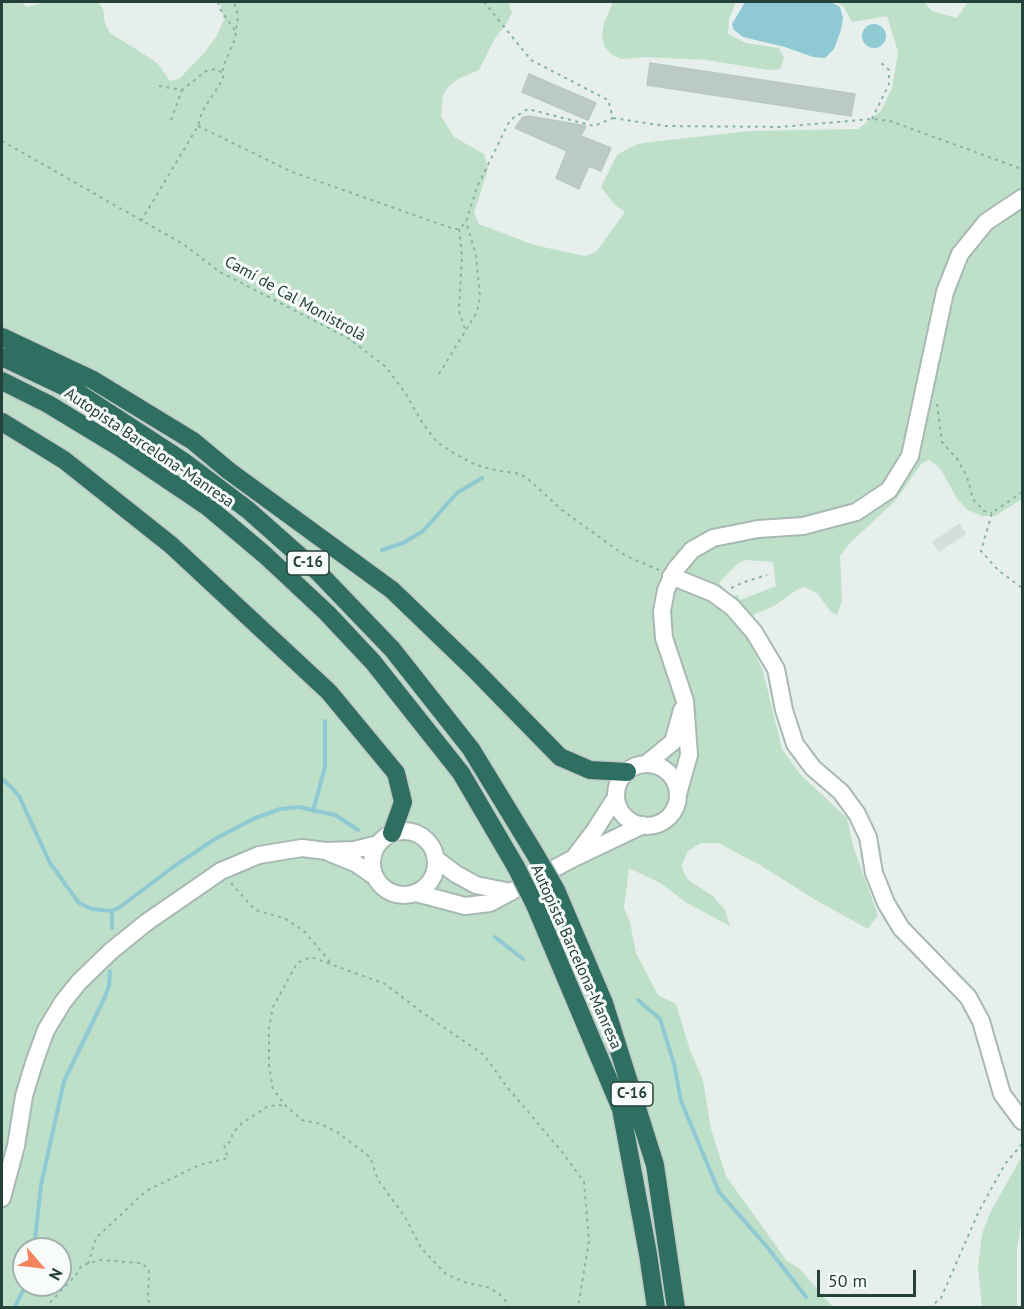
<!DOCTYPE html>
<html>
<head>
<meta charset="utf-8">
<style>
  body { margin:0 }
  #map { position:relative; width:1024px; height:1309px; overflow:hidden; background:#e6efeb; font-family:"PT Sans",sans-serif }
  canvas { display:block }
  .frame { position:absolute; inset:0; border:3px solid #24423a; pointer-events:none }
  .north { position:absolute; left:12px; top:1237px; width:60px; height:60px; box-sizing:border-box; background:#f7fbf9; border:2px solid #a3b1ad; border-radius:50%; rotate:118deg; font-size:16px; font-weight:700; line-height:24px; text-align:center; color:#24423a }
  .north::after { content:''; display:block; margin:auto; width:21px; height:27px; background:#f4845f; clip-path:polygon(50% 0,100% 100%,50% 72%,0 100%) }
  .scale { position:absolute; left:817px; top:1270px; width:99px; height:27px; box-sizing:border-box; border:3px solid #24423a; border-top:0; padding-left:8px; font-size:18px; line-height:21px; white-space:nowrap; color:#24423a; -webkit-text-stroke:4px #f7fbf9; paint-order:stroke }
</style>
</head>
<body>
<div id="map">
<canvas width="1024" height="1309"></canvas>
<div class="frame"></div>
<div class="north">N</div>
<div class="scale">50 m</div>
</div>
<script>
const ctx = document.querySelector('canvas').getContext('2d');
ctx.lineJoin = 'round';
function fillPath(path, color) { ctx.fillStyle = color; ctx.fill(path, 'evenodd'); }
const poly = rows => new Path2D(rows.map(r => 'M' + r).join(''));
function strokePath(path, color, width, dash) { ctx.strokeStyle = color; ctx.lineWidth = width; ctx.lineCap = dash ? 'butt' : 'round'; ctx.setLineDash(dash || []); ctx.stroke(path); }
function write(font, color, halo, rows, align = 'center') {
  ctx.font = font + ' "PT Sans",sans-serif'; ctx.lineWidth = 6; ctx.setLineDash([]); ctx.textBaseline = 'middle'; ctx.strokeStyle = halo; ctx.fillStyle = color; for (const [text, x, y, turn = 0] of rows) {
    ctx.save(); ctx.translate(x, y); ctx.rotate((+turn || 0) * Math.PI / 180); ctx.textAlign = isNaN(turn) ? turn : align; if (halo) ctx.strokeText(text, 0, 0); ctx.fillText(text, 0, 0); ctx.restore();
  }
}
fillPath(poly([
  [960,523,966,534,939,552,932,542]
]), '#d4dfda');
fillPath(poly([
  [2,2,21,2,27,7,39,4,41,2,98,2,103,9,105,23,110,33,150,58,159,65,170,81,179,79,205,52,217,35,224,20,220,2,508,2,512,13,507,23,494,40,479,70,458,79,449,86,443,95,441,116,454,137,484,154,488,169,474,213,479,224,534,245,585,256,596,252,625,212,615,205,601,187,617,155,627,149,638,144,651,142,750,131,858,129,881,111,892,88,898,52,887,16,852,22,844,7,838,2,924,2,932,11,957,18,968,2,1022,2,1022,499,995,516,982,516,968,510,958,500,940,468,929,460,922,463,895,501,850,543,840,556,842,601,837,615,831,612,818,594,805,587,798,589,774,606,755,614,740,630,750,643,763,671,782,749,800,774,847,818,854,849,878,915,868,929,814,899,760,865,718,843,701,843,688,851,681,866,688,880,713,896,725,910,730,926,687,903,660,883,629,868,624,908,630,922,636,953,658,995,676,1004,690,1050,703,1080,711,1129,726,1176,787,1261,800,1269,833,1307,2,1308],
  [745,560,773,562,776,586,740,600,738,595,732,596,719,583,738,563],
  [24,1249,60,1249,60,1285,24,1285],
  [613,2,736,2,729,19,728,34,746,43,779,48,784,58,780,69,768,70,706,60,646,57,621,59,611,54,604,46,602,34,604,23],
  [1022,1156,1022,1218,1017,1248,1017,1307,982,1307,978,1267,982,1234,990,1213]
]), '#bfe0c8');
fillPath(poly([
  [745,2,830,2,835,4,840,7,843,18,841,30,834,49,825,58,813,57,785,47,743,37,734,30,732,24],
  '862 36a12 12 0 1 1 24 0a12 12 0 1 1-24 0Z'
]), '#8ec9d4');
strokePath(poly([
  [382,550,403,543,423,531,457,493,482,478],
  [2,779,13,789,19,796,50,863,79,903,92,909,112,911,120,907,173,867,215,839,253,819,280,809,299,807,335,815,358,830],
  [313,811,325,767,325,721],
  [112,928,112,911],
  [495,937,523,959],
  [638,1000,660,1019,674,1064,681,1101,719,1192,768,1248,806,1297],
  [34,1249,41,1185,64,1081,104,999,109,986,110,971],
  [14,1308,26,1285]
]), '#8ec9d4', 4);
const building = poly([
  [650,63,855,94,851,116,647,85,650,63],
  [529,74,596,103,588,120,522,92,529,74],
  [529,116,586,126,581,136,611,148,601,171,589,166,579,189,556,178,567,151,515,128,523,117,529,116]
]);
fillPath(building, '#bbcac4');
strokePath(building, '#b8c9c2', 1.5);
const minor = poly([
  [671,576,713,593,732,607,754,632,776,669,784,710,795,744,813,768,841,792,857,814,868,837,874,873,886,903,901,928,968,997,981,1021,1002,1094,1022,1121],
  [646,764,673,742,682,710],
  '616 795a31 31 0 1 1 62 0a31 31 0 1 1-62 0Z',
  [678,794,689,755,685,701,664,638,662,611,666,590,675,570,692,550,713,538,758,529,803,526,856,512,889,490,910,456,945,292,960,254,986,222,1022,198],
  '372 863a32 32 0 1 1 64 0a32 32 0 1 1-64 0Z',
  [330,853,355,863,374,876],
  [576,855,595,830,616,797],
  [436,859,456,874,476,885,511,892],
  [416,893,465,906,490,903,572,859,643,825],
  [2,1198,16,1146,24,1096,34,1063,46,1030,63,1002,79,982,111,951,147,922,221,871,259,855,302,848,326,851,354,850,378,844]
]);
const highway = poly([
  [2,337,93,380,193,441,229,471,392,590,473,668,560,757,590,770,627,772],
  [2,357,80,394,183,461,248,510,318,572,392,649,471,749,535,854],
  [2,381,48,404,119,447,208,507,265,555,327,613,373,662,461,773,516,867],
  [2,422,64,460,171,545,329,692,396,773,403,802,392,833],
  [556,890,604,1003,655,1165,676,1308],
  [535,905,621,1109,648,1254,656,1308]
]);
strokePath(minor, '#a8b8b2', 20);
strokePath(highway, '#c2cac8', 21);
strokePath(poly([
  [218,2,220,9,236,32],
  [159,86,182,90,206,71,215,69,223,73],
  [613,118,665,126,780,127,872,119,890,121,1022,169],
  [872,119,889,84,889,70,878,60],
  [171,120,182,90],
  [198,126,292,172,454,229,459,229,466,222,477,187,510,120,528,109,594,126,613,118,608,100,531,60,484,2],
  [2,141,183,244,220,272,348,338,386,367,406,394,423,424,437,442,455,454,476,465,499,471,516,473,526,477,562,510,602,539,626,556,659,570],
  [141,221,198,126,202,112,223,79,223,67,235,39,238,15,234,2],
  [459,229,462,256,459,311,465,329],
  [439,374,477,312,480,297,476,255,466,222],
  [937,404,942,442,958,460,967,477,973,499,984,511,992,513],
  [1022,492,992,513,981,551,998,570,1022,588],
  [731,588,744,582,767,575],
  [231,883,255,910,284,918,304,931,331,963],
  [88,1264,96,1238,146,1191,199,1165,228,1158,224,1145,230,1142,233,1133,241,1124,268,1106,285,1105],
  [45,1308,76,1275,81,1266,99,1260,141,1263,149,1269,148,1300,153,1308],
  [510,1308,503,1297,490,1288,464,1282,446,1274,421,1248,405,1217,378,1180,370,1157,337,1132,321,1124,302,1120,285,1105,273,1089,269,1066,269,1028,273,1007,297,963,311,957,385,984,423,1013,484,1055,507,1087,563,1153,584,1182,589,1241,578,1308],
  [929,1308,941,1298,979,1211,1005,1164,1022,1144]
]), '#86b3a5', 2, [3, 4.5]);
strokePath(minor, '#fff', 16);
strokePath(highway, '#2f6f62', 18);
const highwayBridge = poly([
  [535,854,556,890],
  [516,867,535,905]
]);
strokePath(highwayBridge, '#c2cac8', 21, []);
strokePath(highwayBridge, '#2f6f62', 18);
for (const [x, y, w] of [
  [308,563,42],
  [632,1094,42]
]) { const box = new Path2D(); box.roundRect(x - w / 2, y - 12, w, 24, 4.5); ctx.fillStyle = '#f7fbf9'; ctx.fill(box); strokePath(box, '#24423a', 1.5); }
write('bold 15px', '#24423a', null, [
  ["C-16",308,563],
  ["C-16",632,1094]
]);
write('16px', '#24423a', '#f7fbf9', [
  ["Camí de Cal Monistrolà",295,299,29],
  ["Autopista Barcelona-Manresa",149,448,34],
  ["Autopista Barcelona-Manresa",576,957,66]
]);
</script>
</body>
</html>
